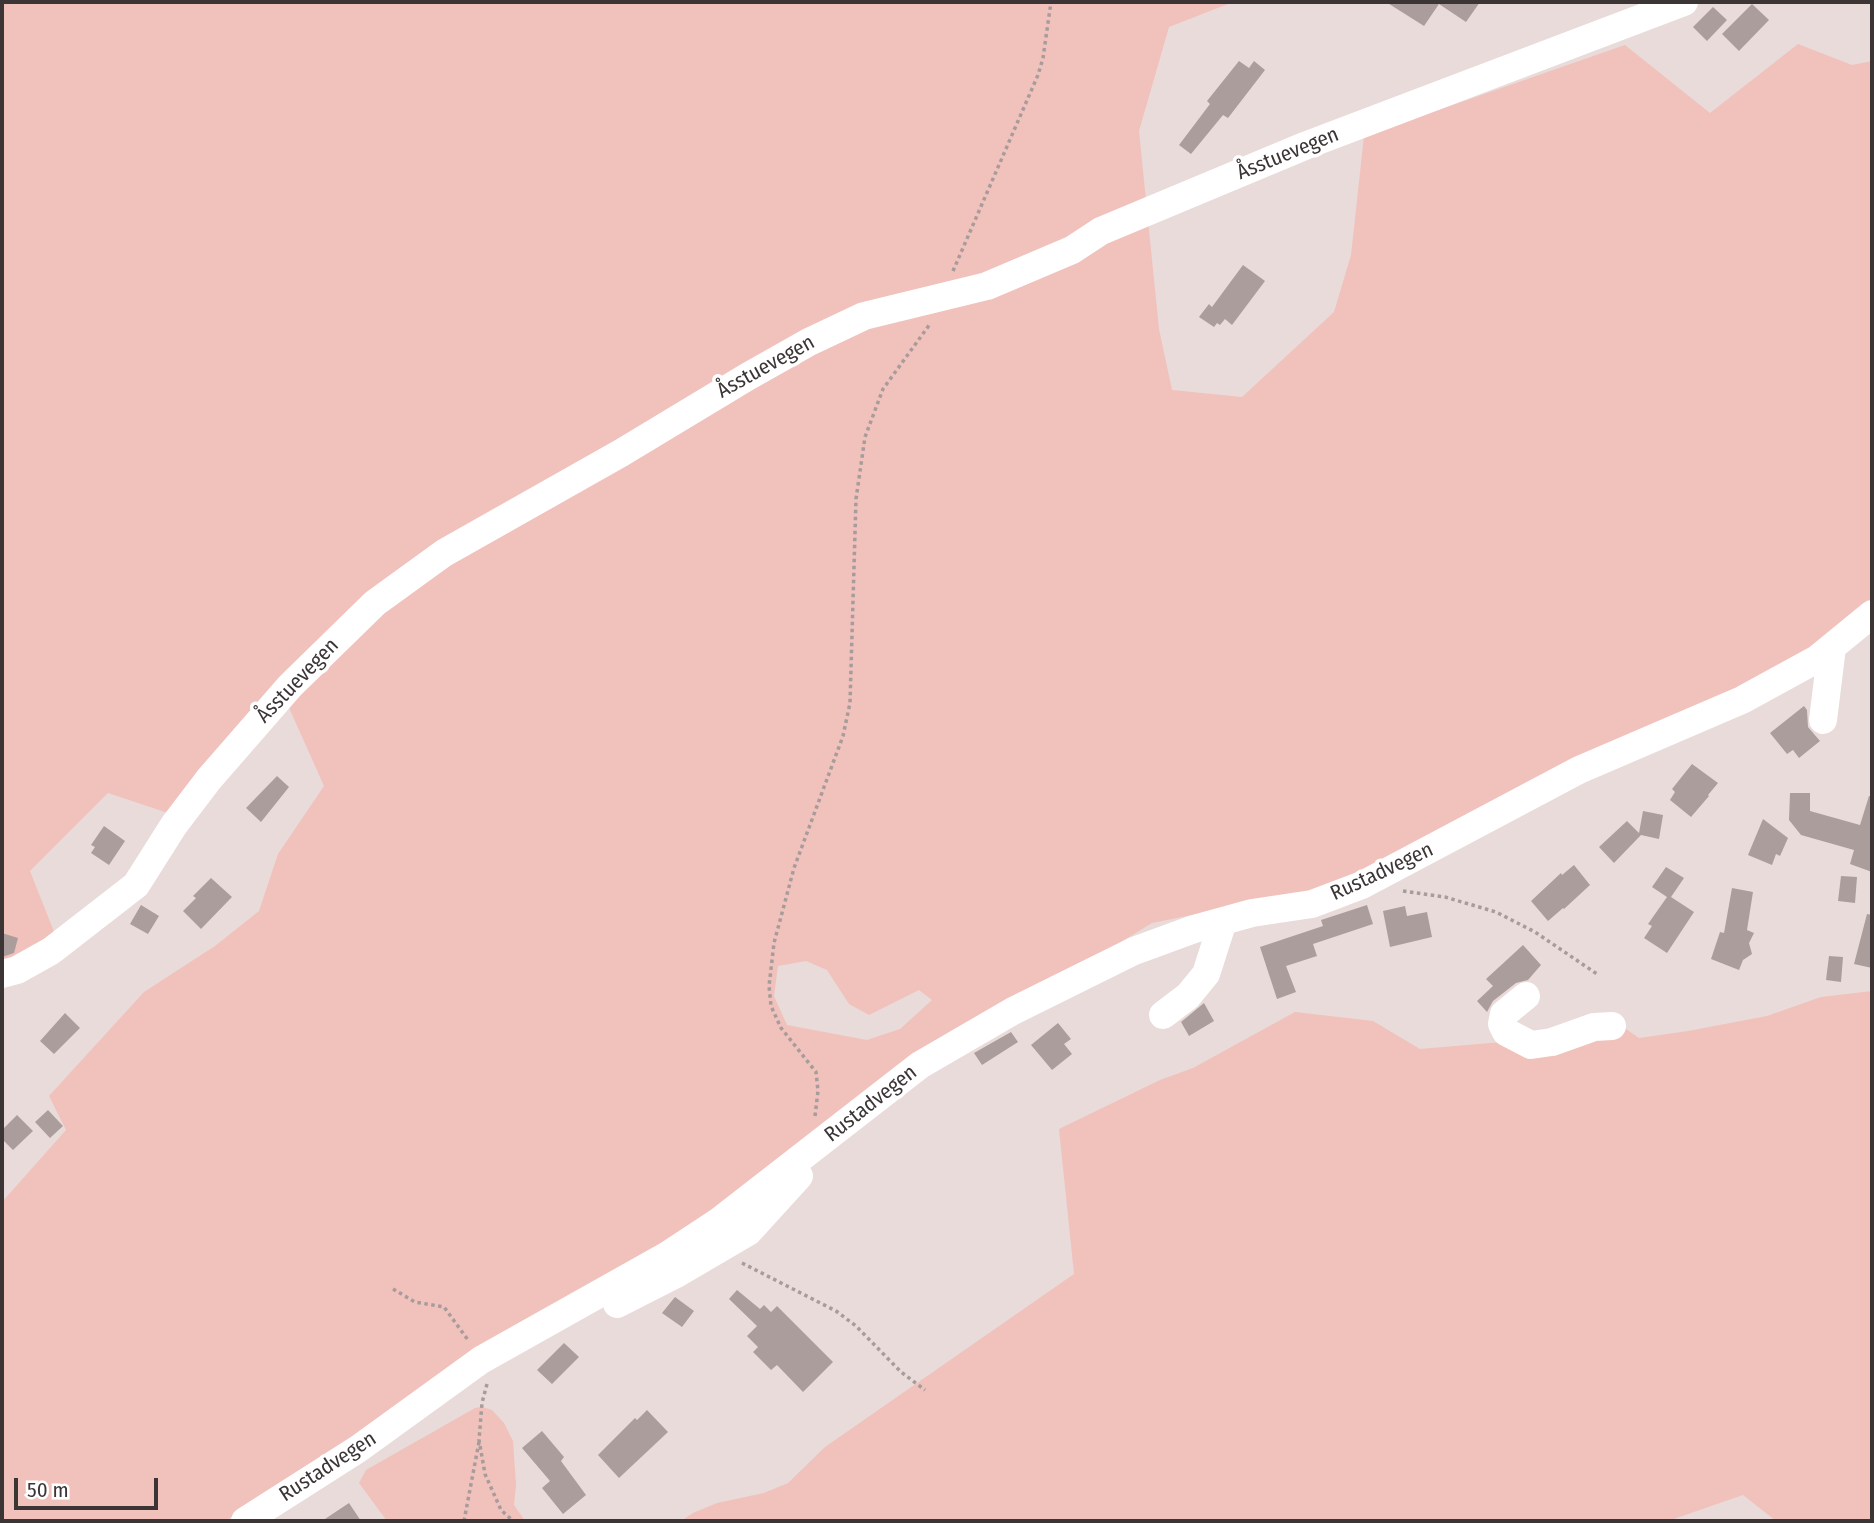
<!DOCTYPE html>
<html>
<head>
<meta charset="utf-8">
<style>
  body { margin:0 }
  #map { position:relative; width:1874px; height:1523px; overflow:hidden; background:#e9dbd9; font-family:"Fira Sans Condensed",sans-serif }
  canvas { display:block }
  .frame { position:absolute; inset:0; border:4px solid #3b3635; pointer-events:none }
  .scale { position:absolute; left:14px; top:1478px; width:144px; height:32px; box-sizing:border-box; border:4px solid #3b3635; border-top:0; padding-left:9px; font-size:21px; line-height:24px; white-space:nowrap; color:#3b3635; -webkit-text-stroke:5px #fff; paint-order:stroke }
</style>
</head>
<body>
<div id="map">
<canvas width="1874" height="1523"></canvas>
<div class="frame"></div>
<div class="scale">50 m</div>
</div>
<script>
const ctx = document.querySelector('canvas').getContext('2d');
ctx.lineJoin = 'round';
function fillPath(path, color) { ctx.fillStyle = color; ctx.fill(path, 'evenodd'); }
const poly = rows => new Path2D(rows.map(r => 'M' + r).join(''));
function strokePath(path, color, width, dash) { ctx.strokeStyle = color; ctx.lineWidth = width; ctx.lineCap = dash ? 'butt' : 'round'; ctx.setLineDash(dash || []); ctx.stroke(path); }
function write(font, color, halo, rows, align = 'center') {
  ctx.font = font + ' "Fira Sans Condensed",sans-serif'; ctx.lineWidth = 7; ctx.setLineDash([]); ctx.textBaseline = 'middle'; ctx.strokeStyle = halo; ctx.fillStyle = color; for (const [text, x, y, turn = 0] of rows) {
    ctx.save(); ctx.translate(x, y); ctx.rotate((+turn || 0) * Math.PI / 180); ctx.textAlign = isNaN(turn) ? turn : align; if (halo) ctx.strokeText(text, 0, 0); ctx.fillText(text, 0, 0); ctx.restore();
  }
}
fillPath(poly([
  [2,2,1233,2,1169,27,1139,131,1159,329,1172,390,1242,397,1334,312,1351,255,1364,136,1625,45,1710,113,1798,44,1852,65,1872,61,1872,607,1812,656,1374,871,1296,894,1152,923,1059,980,789,1164,225,1521,2,1521,2,1202,66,1130,49,1096,144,992,215,946,259,911,278,854,324,786,286,701,189,820,108,793,30,871,64,957,2,984],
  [806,961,827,970,849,1004,869,1015,919,990,932,1000,900,1029,867,1040,787,1025,774,996,778,966],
  [1872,991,1872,1521,1776,1521,1743,1495,1668,1521,681,1521,693,1513,717,1503,764,1493,788,1483,825,1447,1074,1274,1059,1129,1160,1080,1193,1068,1295,1012,1373,1021,1420,1049,1502,1042,1607,1016,1639,1038,1688,1031,1767,1016,1821,997],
  [482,1407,492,1410,504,1423,513,1441,516,1485,514,1505,525,1521,387,1521,359,1483,366,1470,475,1408]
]), '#f1c1bc');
fillPath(poly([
  [1386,2,1480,2,1466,22,1439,4,1424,26],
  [1752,4,1769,20,1739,51,1722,34],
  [1713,7,1727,20,1707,41,1693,27],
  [1239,61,1249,68,1254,61,1265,70,1228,118,1223,115,1191,154,1179,145,1210,104,1207,101],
  [1243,265,1265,281,1232,325,1225,319,1220,325,1217,323,1214,327,1199,317,1209,304,1212,307],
  [1804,706,1807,710,1808,727,1820,741,1799,758,1793,750,1787,754,1770,733],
  [1692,764,1718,783,1708,795,1709,796,1691,817,1670,800,1675,792,1672,789],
  [277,776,289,787,261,822,246,808],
  [1790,793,1810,793,1810,811,1860,825,1869,796,1872,796,1872,872,1850,864,1854,850,1801,835,1789,820],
  [1643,811,1663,815,1659,839,1641,835,1614,863,1599,847,1627,821,1639,833],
  [1763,819,1788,838,1780,856,1776,854,1772,865,1748,855],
  [104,826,125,841,109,865,91,853,95,847,91,845],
  [1574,865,1590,885,1564,909,1563,908,1548,921,1531,901,1561,873,1562,875],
  [1666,867,1684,878,1671,897,1694,912,1667,953,1644,938,1652,926,1648,924,1667,897,1652,887],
  [1841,876,1857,877,1855,903,1838,901],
  [211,878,232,897,201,929,183,911,196,898,193,896],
  [1732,888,1753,892,1747,930,1754,933,1749,943,1752,954,1743,960,1739,970,1711,959,1720,932,1724,933],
  [141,905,159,916,148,934,130,924],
  [1367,905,1373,924,1313,944,1317,956,1286,966,1296,992,1277,999,1260,947,1323,926,1321,920],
  [1405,906,1407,916,1427,912,1432,937,1390,947,1383,911],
  [1867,914,1872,915,1872,968,1854,964],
  [2,933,18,938,14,953,2,957],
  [1523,945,1541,965,1528,980,1516,983,1493,1001,1487,1012,1477,1001,1493,986,1486,979],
  [1829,956,1843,957,1841,982,1826,980],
  [1204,1003,1214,1021,1189,1036,1181,1022],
  [65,1013,80,1028,54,1054,40,1041],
  [1058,1023,1071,1039,1064,1044,1072,1054,1052,1070,1031,1045],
  [1011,1032,1018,1042,982,1065,974,1053],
  [48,1110,63,1126,50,1138,35,1122],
  [17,1115,33,1131,13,1150,2,1139,2,1130],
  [737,1290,760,1309,764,1305,771,1312,777,1306,833,1362,803,1392,777,1365,771,1370,753,1352,758,1347,747,1336,757,1326,729,1299],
  [675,1297,694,1311,682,1327,662,1313],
  [564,1343,579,1357,552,1384,537,1370],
  [647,1410,668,1432,619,1478,598,1455,635,1418,637,1420],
  [542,1431,564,1457,561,1461,586,1495,563,1514,542,1488,550,1481,522,1448],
  [349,1503,361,1521,322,1521]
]), '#ab9d9c');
strokePath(poly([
  [953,271,1038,75,1043,58,1051,2],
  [1403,891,1445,897,1496,912,1535,932,1597,974],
  [815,1116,818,1091,816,1072,781,1028,771,1006,769,986,774,943,794,868,843,736,850,703,856,499,865,437,883,389,930,324],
  [742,1263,836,1311,856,1326,901,1372,925,1390],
  [393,1289,415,1302,444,1307,468,1340],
  [487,1384,482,1403,479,1440,485,1474,501,1510,513,1521],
  [464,1521,479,1442]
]), '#a79c9b', 3.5, [3.5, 3.5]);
strokePath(poly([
  [1823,720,1832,647],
  [2,974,17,970,51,951,136,885,174,825,209,779,290,686,375,603,444,553,621,453,747,377,809,342,864,316,987,286,1072,250,1101,231,1307,145,1684,2],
  [1526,996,1504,1014,1502,1024,1506,1032,1531,1045,1552,1042,1594,1027,1612,1026],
  [1163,1015,1188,996,1206,974,1223,921],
  [617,1304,678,1273,748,1232,799,1176],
  [245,1521,358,1449,481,1360,668,1255,718,1222,920,1065,1013,1011,1134,951,1194,929,1252,913,1312,904,1362,885,1579,770,1742,700,1817,659,1872,614]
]), '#fff', 28);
write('21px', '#3b3635', '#fff', [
  ["Åsstuevegen",1288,154,-22],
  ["Åsstuevegen",766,367,-29],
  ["Åsstuevegen",298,681,-46],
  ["Rustadvegen",1382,872,-25],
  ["Rustadvegen",871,1104,-38],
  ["Rustadvegen",328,1467,-33]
]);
</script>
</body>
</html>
